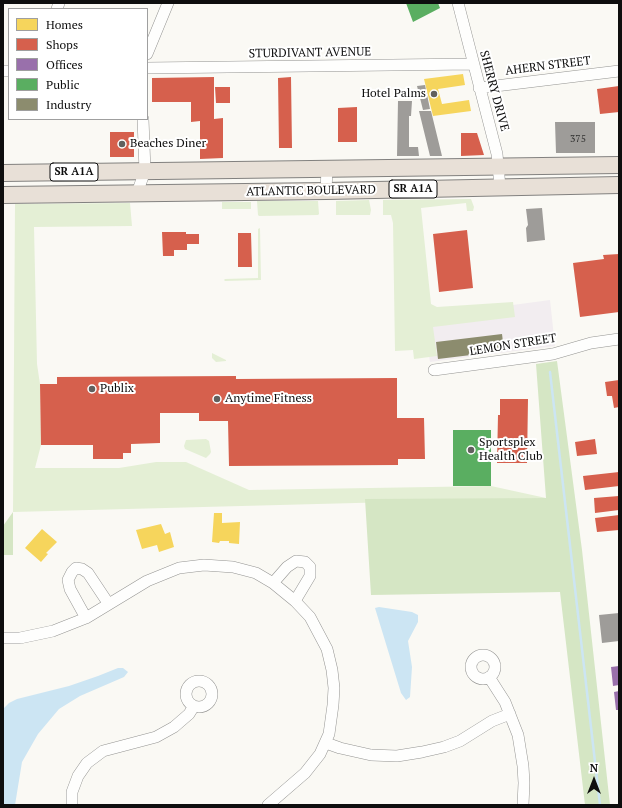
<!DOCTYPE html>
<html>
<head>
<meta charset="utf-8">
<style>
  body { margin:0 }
  #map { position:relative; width:622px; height:808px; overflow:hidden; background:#faf9f4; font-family:"PT Serif",serif }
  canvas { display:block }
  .frame { position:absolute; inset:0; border:4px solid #0e0e0e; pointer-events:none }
  .legend { position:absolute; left:8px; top:8px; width:140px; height:112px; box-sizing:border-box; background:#fff; border:1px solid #9f9f9f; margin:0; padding:5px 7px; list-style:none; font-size:12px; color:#0e0e0e }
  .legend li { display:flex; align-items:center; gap:8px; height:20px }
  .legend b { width:20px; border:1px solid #9f9f9f }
  .north { position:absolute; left:574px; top:760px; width:40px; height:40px; -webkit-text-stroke:3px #fff; paint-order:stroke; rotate:0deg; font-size:11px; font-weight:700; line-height:16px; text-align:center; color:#0e0e0e }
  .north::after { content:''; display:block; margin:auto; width:14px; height:18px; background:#0e0e0e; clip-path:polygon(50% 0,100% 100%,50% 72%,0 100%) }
</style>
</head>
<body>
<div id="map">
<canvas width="622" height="808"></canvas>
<div class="frame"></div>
<ul class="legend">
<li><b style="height:11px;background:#f6d55c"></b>Homes</li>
<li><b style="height:11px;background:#d6604d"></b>Shops</li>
<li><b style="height:11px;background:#9970ab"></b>Offices</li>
<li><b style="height:11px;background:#5aae61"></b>Public</li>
<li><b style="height:11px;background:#8c8c6e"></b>Industry</li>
</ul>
<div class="north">N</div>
</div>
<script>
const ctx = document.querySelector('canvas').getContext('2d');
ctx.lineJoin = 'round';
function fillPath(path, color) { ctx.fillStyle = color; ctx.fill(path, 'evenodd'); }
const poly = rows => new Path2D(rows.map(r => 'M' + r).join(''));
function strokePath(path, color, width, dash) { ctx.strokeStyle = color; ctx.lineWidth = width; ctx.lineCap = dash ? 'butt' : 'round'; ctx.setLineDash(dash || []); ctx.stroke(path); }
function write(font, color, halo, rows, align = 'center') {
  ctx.font = font + ' "PT Serif",serif'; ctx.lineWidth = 4; ctx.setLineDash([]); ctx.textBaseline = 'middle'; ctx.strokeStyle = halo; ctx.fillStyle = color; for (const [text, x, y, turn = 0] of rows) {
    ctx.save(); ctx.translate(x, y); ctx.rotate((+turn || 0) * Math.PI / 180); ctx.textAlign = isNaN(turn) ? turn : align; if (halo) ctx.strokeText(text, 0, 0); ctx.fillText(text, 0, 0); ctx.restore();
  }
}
fillPath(poly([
  [550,300,555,346,430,362,423,317]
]), '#f2edf0');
fillPath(poly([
  [471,199,474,207,473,211,467,211,466,203,421,208,431,304,437,307,513,302,515,317,433,327,437,356,414,359,413,350,395,351,393,223,391,215,383,215,383,200],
  [369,200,371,210,370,215,336,215,336,201],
  [257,201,318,201,319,214,318,215,259,216,258,215],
  [222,202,251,202,251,209,222,209],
  [130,203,132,226,34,227,37,364,40,384,41,445,35,468,119,468,156,462,186,462,249,490,491,486,546,498,13,512,15,204],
  [260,228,261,280,225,281,224,280,225,279,258,278,258,229],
  [212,353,226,360,226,361,216,362,212,358],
  [206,439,209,441,211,452,210,454,206,458,185,449,184,446,186,440]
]), '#e4efd5');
fillPath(poly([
  [557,361,582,550,610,805,585,805,560,592,371,595,365,499,546,498,536,364],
  [13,512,13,555,3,555,3,526]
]), '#d5e6c4');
fillPath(poly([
  [379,607,412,612,418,615,418,622,408,641,412,667,410,697,406,700,401,693,375,608],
  [118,668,123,668,128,672,124,677,80,696,59,709,38,734,22,762,15,805,3,805,4,708,9,703,17,699,69,686,98,676]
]), '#cce5f3');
fillPath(poly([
  [463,74,465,85,438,89,442,104,469,100,471,111,433,116,424,79],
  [214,513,222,513,222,523,240,522,239,544,229,543,229,541,220,541,219,543,212,542],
  [161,524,165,534,170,532,174,547,159,552,157,545,142,549,136,530],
  [42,529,57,542,46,553,48,554,41,562,25,548]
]), '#f6d55c');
fillPath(poly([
  [214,77,214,119,223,118,223,158,200,159,200,121,191,122,191,102,152,102,152,78],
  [291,77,292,148,279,148,278,78],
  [619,86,619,112,600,114,597,89],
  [215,87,230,87,230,103,216,103],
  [357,107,357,142,338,142,338,108],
  [110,132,134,132,134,157,110,157],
  [461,133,477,133,484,155,461,156],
  [467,230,473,288,439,292,433,234],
  [162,232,186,232,186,234,199,234,199,244,187,244,187,250,174,250,174,256,163,256],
  [238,233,251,233,252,267,238,267],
  [619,254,619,312,580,317,573,263,604,259,603,255],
  [236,376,236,379,397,378,397,418,424,418,425,459,398,459,398,465,229,466,228,421,199,421,199,413,160,413,160,443,131,444,131,453,123,453,123,459,93,459,93,445,41,445,40,384,57,384,57,377],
  [619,380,619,407,614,408,612,396,607,396,605,382],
  [500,399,528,399,527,463,497,463,498,415,500,415],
  [595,439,597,454,577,456,575,442],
  [619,472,619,486,585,490,583,476],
  [619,496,619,510,595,513,594,498],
  [619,515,619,530,597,532,595,518]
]), '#d6604d');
fillPath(poly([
  [619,666,619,685,613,686,611,667],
  [619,691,619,710,616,710,614,692]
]), '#9970ab');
fillPath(poly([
  [406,3,438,3,440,8,413,22],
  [453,430,491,430,491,486,453,486]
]), '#5aae61');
fillPath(poly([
  [502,334,504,351,438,359,436,342]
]), '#8c8c6e');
strokePath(poly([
  [550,372,600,805]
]), '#cce5f3', 2.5);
fillPath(poly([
  [425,85,430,109,423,110,417,86],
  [398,101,412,101,411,116,409,116,409,147,418,147,419,156,397,156],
  [419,111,431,111,442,156,430,156],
  [555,122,595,122,595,153,556,153],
  [542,208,545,240,527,242,526,228,528,225,526,209],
  [619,613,619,641,602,643,599,615]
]), '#9e9c99');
const minor = poly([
  [458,3,497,154,500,187],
  [57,9,59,3],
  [147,54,168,3],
  [147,68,473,64],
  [3,71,9,71],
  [479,88,619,71],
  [326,191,327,169],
  [137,193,145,171,143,119],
  [434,370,553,354,591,343,619,339],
  [273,583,287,567,296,561,305,562,310,567,310,576,295,601],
  [86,618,70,589,68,580,72,572,76,568,82,569,88,573,108,603],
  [3,638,20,638,53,631,86,618,147,581,179,568,204,565,233,567,256,573,273,583,295,601,310,617,327,649,332,670,334,688,333,705,329,734,320,754,305,773,268,805],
  '471 667a12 12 0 1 1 24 0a12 12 0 1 1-24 0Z',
  [489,677,505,702,518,735,523,766,524,783,523,805],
  '186 694a13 13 0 1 1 26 0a13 13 0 1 1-26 0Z',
  [326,743,340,748,371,755,397,756,422,752,444,747,460,741,492,721,510,714],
  [72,805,72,792,78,776,87,763,103,751,156,737,174,727,189,714,194,706]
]);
const highway = poly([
  [3,173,619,165],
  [3,195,326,191,619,185]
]);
strokePath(minor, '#949492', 12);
strokePath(highway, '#82817f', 18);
strokePath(minor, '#fefefd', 11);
strokePath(highway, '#e8e0d7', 16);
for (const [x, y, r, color] of [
  [434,94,4,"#61605e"],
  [122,144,4,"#61605e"],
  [92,389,4,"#61605e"],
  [217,399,4,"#61605e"],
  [471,450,4,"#61605e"]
]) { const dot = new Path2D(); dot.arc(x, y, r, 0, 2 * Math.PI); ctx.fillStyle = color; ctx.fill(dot); strokePath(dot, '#fff', 1.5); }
write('10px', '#323231', null, [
  ["375",578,139]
]);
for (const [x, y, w] of [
  [74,172,48],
  [413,189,48]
]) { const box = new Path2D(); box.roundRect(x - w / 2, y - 9, w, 18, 3); ctx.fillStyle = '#fff'; ctx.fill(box); strokePath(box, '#0e0e0e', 1); }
write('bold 11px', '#0e0e0e', null, [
  ["SR A1A",74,172],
  ["SR A1A",413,189]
]);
write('12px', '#0e0e0e', '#fff', [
  ["STURDIVANT AVENUE",310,53,-1],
  ["AHERN STREET",548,66,-7],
  ["SHERRY DRIVE",494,91,75],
  ["ATLANTIC BOULEVARD",311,191,-1],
  ["LEMON STREET",513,345,-9]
]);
write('12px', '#0e0e0e', '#fff', [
  ["Hotel Palms",426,94,"right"],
  ["Beaches Diner",130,144],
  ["Publix",100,389],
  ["Anytime Fitness",225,399],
  ["Sportsplex",479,443],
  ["Health Club",479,457]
], 'left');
</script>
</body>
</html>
